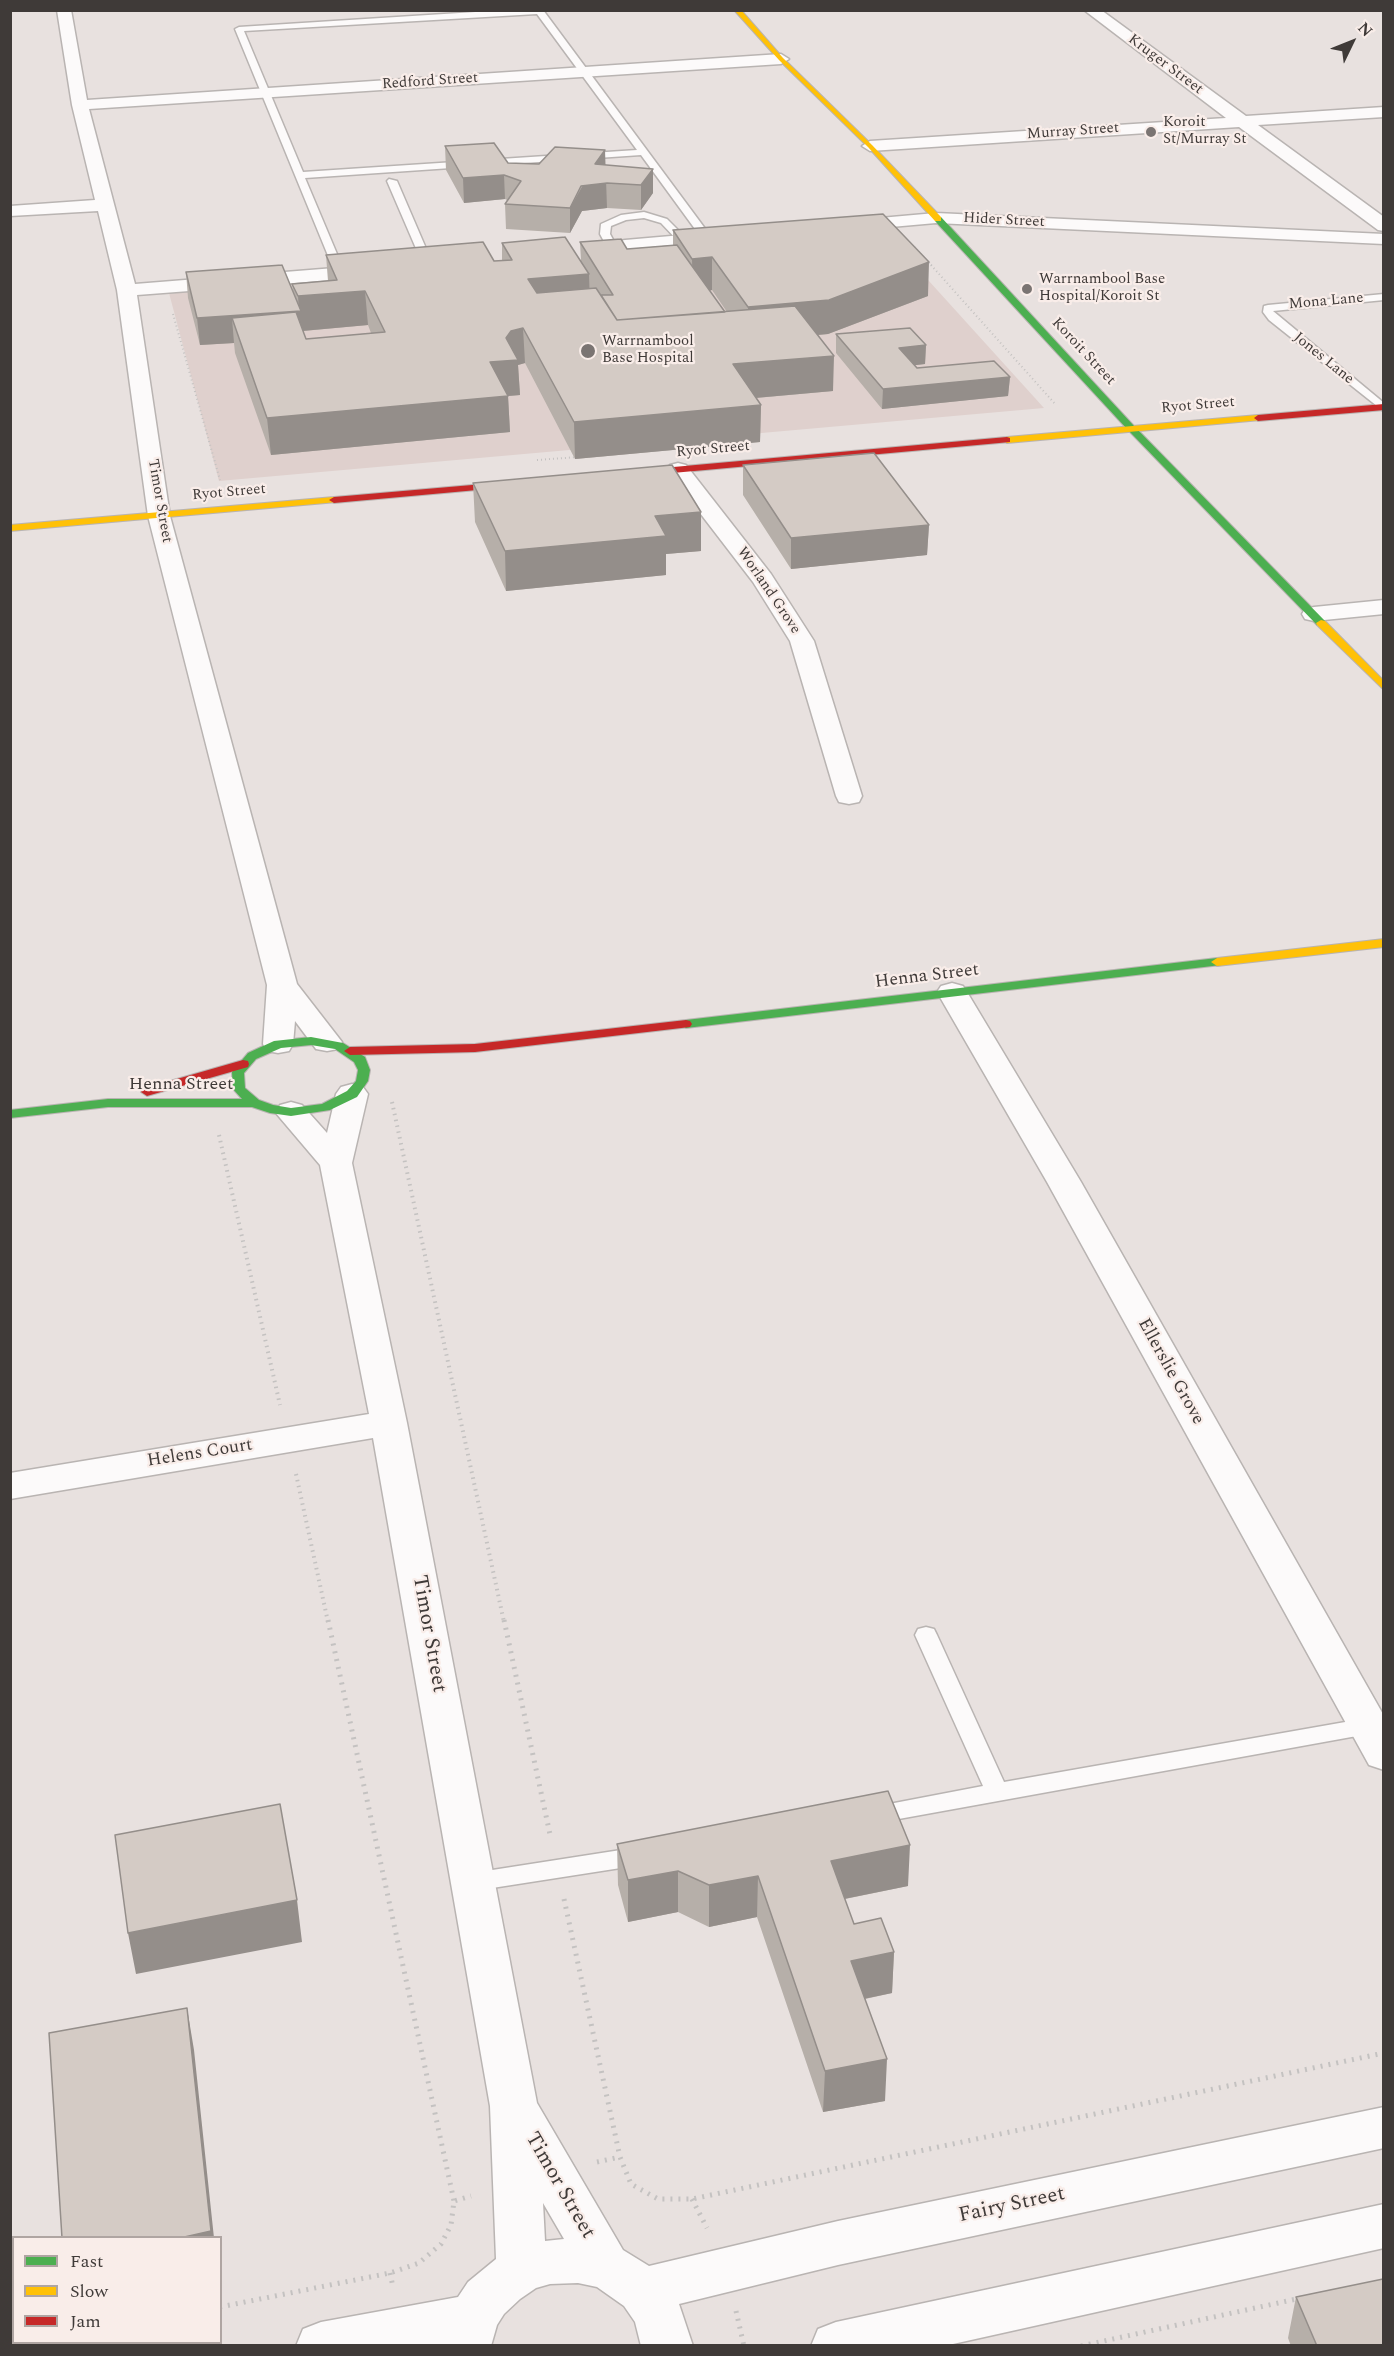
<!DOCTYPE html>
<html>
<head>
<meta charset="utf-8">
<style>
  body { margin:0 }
  #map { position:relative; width:1394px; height:2356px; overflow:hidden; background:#e8e1df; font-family:Spectral,serif }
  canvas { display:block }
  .frame { position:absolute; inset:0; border:12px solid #3f3a38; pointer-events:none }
  .legend { position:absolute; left:12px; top:2236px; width:210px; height:108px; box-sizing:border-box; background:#f9ede9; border:2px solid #afa5a2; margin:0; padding:8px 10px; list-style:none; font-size:18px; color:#3f3a38 }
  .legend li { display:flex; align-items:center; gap:12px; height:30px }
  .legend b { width:30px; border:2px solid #afa5a2 }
  .north { position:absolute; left:1322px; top:12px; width:60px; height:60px; -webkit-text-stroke:4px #f9ede9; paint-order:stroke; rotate:47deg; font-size:16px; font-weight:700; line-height:24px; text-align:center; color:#3f3a38 }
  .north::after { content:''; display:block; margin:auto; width:21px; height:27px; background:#3f3a38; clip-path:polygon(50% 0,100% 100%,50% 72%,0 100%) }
</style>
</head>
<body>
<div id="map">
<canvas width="1394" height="2356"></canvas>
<div class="frame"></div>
<ul class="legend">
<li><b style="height:8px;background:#4caf50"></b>Fast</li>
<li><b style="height:8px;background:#ffc107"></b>Slow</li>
<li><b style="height:8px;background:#c62828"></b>Jam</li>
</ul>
<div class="north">N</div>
</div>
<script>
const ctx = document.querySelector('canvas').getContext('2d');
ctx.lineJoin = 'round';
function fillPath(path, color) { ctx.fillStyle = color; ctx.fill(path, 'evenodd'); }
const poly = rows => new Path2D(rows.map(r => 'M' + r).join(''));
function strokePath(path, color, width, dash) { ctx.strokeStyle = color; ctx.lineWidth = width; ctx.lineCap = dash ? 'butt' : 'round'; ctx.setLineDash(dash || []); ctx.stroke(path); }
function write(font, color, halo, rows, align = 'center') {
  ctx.font = font + ' Spectral,serif'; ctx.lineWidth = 4.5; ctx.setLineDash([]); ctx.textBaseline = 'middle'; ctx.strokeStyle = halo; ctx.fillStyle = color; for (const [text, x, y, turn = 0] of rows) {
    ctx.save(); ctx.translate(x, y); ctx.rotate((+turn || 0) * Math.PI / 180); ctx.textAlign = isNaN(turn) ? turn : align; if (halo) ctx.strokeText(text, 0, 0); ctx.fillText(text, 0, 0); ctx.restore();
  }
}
fillPath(poly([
  [890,238,1044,408,219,481,169,293]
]), '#dfd0cd');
const lane = poly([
  [507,10,543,10,712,238,703,240,641,155,305,178,345,273,336,275,235,29,239,27,507,10],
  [537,14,637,150,303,172,244,31,537,14],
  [389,179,397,181,434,267,433,269,424,267,387,181,389,179],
  [644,212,667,219,688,240,679,242,661,223,644,218,626,220,611,226,610,234,624,260,615,262,600,234,601,224,621,215,644,212],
  [1384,294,1384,300,1273,311,1384,403,1382,410,1269,320,1263,312,1264,306,1268,305,1384,294],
  [926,1627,934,1629,937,1635,1004,1782,1368,1718,1376,1720,1379,1726,1376,1732,1368,1734,871,1824,863,1821,859,1815,863,1809,983,1786,915,1635,918,1629,926,1627],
  [640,1847,648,1849,652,1856,648,1863,640,1865,473,1891,464,1889,461,1882,464,1875,473,1873,640,1847]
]);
const street = poly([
  [57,10,71,10,87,100,781,54,789,59,781,64,89,109,135,284,372,265,379,267,381,271,379,275,372,277,137,295,170,516,297,984,342,1042,338,1049,327,1051,316,1049,295,1021,293,1044,289,1051,278,1053,267,1051,263,1044,267,985,148,516,117,290,98,211,10,216,10,206,95,200,72,105,57,10],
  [1084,10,1101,10,1246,116,1384,107,1384,117,1258,125,1384,217,1384,231,1378,230,1239,127,870,151,862,146,870,141,1226,118,1084,10],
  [936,213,1384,234,1384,244,936,223,846,231,840,230,837,226,840,222,846,221,936,213],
  [717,232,723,233,726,237,723,241,625,250,619,249,616,245,619,241,625,240,717,232],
  [678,463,686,465,771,574,814,641,862,796,859,802,849,804,839,802,836,796,790,641,753,582,667,470,670,465,678,463],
  [1384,600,1384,614,1314,621,1305,619,1302,614,1305,609,1314,607,1384,600],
  [952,983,963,986,967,992,1081,1182,1384,1716,1384,1770,1369,1765,1047,1182,937,992,941,986,952,983],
  [352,1084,363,1087,368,1094,352,1163,407,1423,537,2103,623,2250,649,2266,838,2221,1384,2107,1384,2148,838,2265,679,2304,693,2346,641,2346,635,2322,624,2306,597,2287,578,2283,550,2284,536,2288,520,2299,504,2314,497,2325,491,2346,296,2346,303,2329,321,2322,458,2297,468,2282,496,2259,490,2106,373,1438,10,1499,10,1473,369,1414,320,1165,275,1112,280,1105,291,1102,302,1105,327,1133,336,1094,341,1087,352,1084],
  [543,2203,564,2239,545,2241,543,2203],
  [1384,2204,1384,2248,944,2346,811,2346,818,2329,836,2322,1384,2204]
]);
const fast = poly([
  [935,217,941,217,1134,426,1325,621,1325,625,1317,625,1128,430,935,221,935,217],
  [1217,958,1221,959,1223,962,1221,965,686,1028,680,1024,686,1020,1217,958],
  [311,1037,343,1043,365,1057,370,1070,368,1081,357,1097,330,1110,291,1116,270,1113,252,1107,108,1107,10,1118,10,1110,108,1099,242,1099,233,1089,232,1072,248,1053,274,1041,311,1037],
  [311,1045,335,1049,354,1062,358,1070,356,1081,347,1091,322,1104,291,1108,273,1105,259,1100,245,1088,244,1073,256,1059,281,1048,311,1045]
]);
const slow = poly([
  [734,10,741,10,783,58,872,145,941,217,941,221,935,221,868,147,779,60,734,10],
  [1258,415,1262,418,1261,420,1007,443,1003,440,1007,437,1258,415],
  [334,497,337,498,337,502,10,531,10,525,334,497],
  [1321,620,1325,621,1384,681,1384,690,1317,625,1316,623,1321,620],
  [1384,939,1384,947,1217,966,1211,962,1217,958,1384,939]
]);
const jam = poly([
  [1384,404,1384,410,1258,421,1254,418,1258,415,1384,404],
  [1007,437,1010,438,1010,442,629,477,625,474,629,471,1007,437],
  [518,481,523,484,521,486,334,503,329,500,334,497,518,481],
  [686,1020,690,1021,692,1024,690,1027,475,1052,350,1055,344,1051,350,1047,475,1044,686,1020],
  [243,1060,248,1061,249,1064,248,1067,147,1096,141,1092,142,1089,243,1060]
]);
strokePath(lane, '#b9b4b2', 3);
strokePath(street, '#b9b4b2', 3);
strokePath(fast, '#b9b4b2', 2);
strokePath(slow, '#b9b4b2', 2);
strokePath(jam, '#b9b4b2', 2);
strokePath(poly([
  [915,247,933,267]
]), '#c4c2c1', 1.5, [1, 2]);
strokePath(poly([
  [931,265,1056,405],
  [173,314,220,480],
  [537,460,578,457]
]), '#c4c2c1', 2, [1, 3]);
strokePath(poly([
  [392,1102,504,1622],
  [219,1135,280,1405],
  [296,1474,328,1622]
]), '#c4c2c1', 4, [1.5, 4.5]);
strokePath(poly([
  [328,1620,454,2201],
  [504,1620,551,1839],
  [564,1899,620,2157],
  [597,2162,620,2157,631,2184,658,2199,692,2199,1384,2053],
  [692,2199,707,2228],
  [390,2273,393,2287],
  [220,2307,390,2273,419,2263,441,2244,451,2225,454,2201,471,2196],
  [736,2311,744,2346],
  [31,2346,46,2342],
  [1081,2346,1301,2298]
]), '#c4c2c1', 5, [2, 6]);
fillPath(lane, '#fcfafa');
fillPath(street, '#fcfafa');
fillPath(fast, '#4caf50');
fillPath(slow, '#ffc107');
fillPath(jam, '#c62828');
fillPath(poly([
  [445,146,508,163,539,164,605,165,653,169,653,193,641,210,607,208,582,211,570,233,506,229,505,204,507,200,505,199,464,203,446,170],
  [673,230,928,296,828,334,818,335,833,391,756,398,761,405,760,442,575,459,525,363,518,365,520,395,508,396,510,432,271,455,235,353,234,343,200,345,188,298,186,272,293,291,292,284,328,281,326,255,494,261,502,261,502,243,581,260,580,242,627,249,673,245],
  [712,290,727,312,725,312,710,291],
  [368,325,371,333,306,339,303,331],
  [836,334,926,345,925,364,915,365,917,368,1010,377,1008,396,882,409,836,353],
  [743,465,929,525,927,555,791,569,743,495],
  [473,483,701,551,666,554,666,575,506,591,475,522],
  [617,1844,908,1886,845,1899,854,1924,894,1952,892,1993,865,1999,885,2101,823,2112,757,1917,709,1927,678,1912,628,1922,618,1885],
  [1296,2297,1383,2346,1291,2346,1288,2338]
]), '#b6afa9');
fillPath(poly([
  [605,150,607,208,582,211,570,233,570,208,595,164],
  [653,169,653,193,641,210,641,185],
  [504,175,505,199,464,203,463,178],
  [712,257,712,290,693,293,692,259],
  [929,262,928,296,828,334,748,341,748,307],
  [589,274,590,308,529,313,528,279],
  [365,291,368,325,302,331,232,318,234,343,200,345,197,318,299,311,298,296],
  [523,328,525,363,518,365,520,395,508,396,510,432,271,455,267,418,490,362,511,331],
  [926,345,925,364,899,367,899,348],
  [834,356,833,391,732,400,733,364],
  [1010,377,1008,396,882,409,883,389],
  [761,405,760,442,575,459,574,422],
  [701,512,701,551,666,554,666,575,506,591,505,551,655,516],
  [929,525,927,555,791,569,791,538],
  [910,1845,908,1886,829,1902,831,1861],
  [678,1871,678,1912,628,1922,628,1880],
  [758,1876,757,1917,709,1927,709,1885],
  [297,1900,302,1942,136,1974,128,1933],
  [894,1952,892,1993,849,2002,851,1961],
  [187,2008,194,2050,214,2238,180,2238],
  [887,2059,885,2101,823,2112,825,2071]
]), '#948e8a');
const building = poly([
  [494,143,508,163,539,164,555,147,605,150,595,164,653,169,641,185,607,183,581,186,570,208,505,204,521,181,504,175,463,178,445,146,494,143],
  [883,214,929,262,829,300,748,307,712,257,692,259,673,230,883,214],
  [565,237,589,274,528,279,537,293,596,288,617,320,795,306,834,356,733,364,761,405,574,422,523,328,511,331,506,338,518,360,490,362,508,396,267,418,232,318,296,312,306,339,385,332,365,291,298,296,292,284,337,280,326,255,483,242,494,261,512,260,502,243,565,237],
  [621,239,627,249,677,245,725,312,617,320,601,295,613,295,580,242,621,239],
  [282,265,301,311,197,318,186,272,282,265],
  [910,328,926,345,899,348,917,368,994,361,1010,377,883,389,836,334,910,328],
  [874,453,929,525,791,538,743,465,874,453],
  [672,465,701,512,655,516,666,536,505,551,473,483,672,465],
  [888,1791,910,1845,831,1861,854,1924,881,1918,894,1952,851,1961,887,2059,825,2071,758,1876,709,1885,678,1871,628,1880,617,1844,888,1791],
  [280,1804,297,1900,128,1933,115,1835,280,1804],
  [187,2008,211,2231,180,2238,62,2238,49,2033,187,2008],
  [1383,2279,1383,2346,1317,2346,1296,2297,1383,2279]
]);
fillPath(building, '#d4cbc5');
strokePath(building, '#948e8a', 1.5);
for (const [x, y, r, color] of [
  [1151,132,6,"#7a7472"],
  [1027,289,6,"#7a7472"],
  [588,351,8,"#7a7472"]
]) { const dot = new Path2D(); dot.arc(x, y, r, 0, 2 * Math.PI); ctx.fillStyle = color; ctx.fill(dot); strokePath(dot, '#f9ede9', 2); }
write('15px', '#3f3a38', '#f9ede9', [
  ["Kruger Street",1165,65,37],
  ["Redford Street",430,82,-4],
  ["Murray Street",1073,132,-4],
  ["Hider Street",1004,221,3],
  ["Mona Lane",1326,302,-5],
  ["Koroit Street",1083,352,47],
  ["Jones Lane",1323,359,39],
  ["Ryot Street",1198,406,-5],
  ["Ryot Street",713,450,-5],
  ["Ryot Street",229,493,-5],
  ["Timor Street",159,501,80],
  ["Worland Grove",768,591,56]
]);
write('15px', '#3f3a38', '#f9ede9', [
  ["Koroit",1163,123],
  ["St/Murray St",1163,140],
  ["Warrnambool Base",1039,280],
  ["Hospital/Koroit St",1039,297],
  ["Warrnambool",602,342],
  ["Base Hospital",602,359]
], 'left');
write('18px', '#3f3a38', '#f9ede9', [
  ["Henna Street",927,977,-7],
  ["Henna Street",181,1085],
  ["Ellerslie Grove",1170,1372,61],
  ["Helens Court",200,1454,-9]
]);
write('21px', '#3f3a38', '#f9ede9', [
  ["Timor Street",428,1634,80],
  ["Timor Street",559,2186,60],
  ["Fairy Street",1012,2206,-12]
]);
</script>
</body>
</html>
